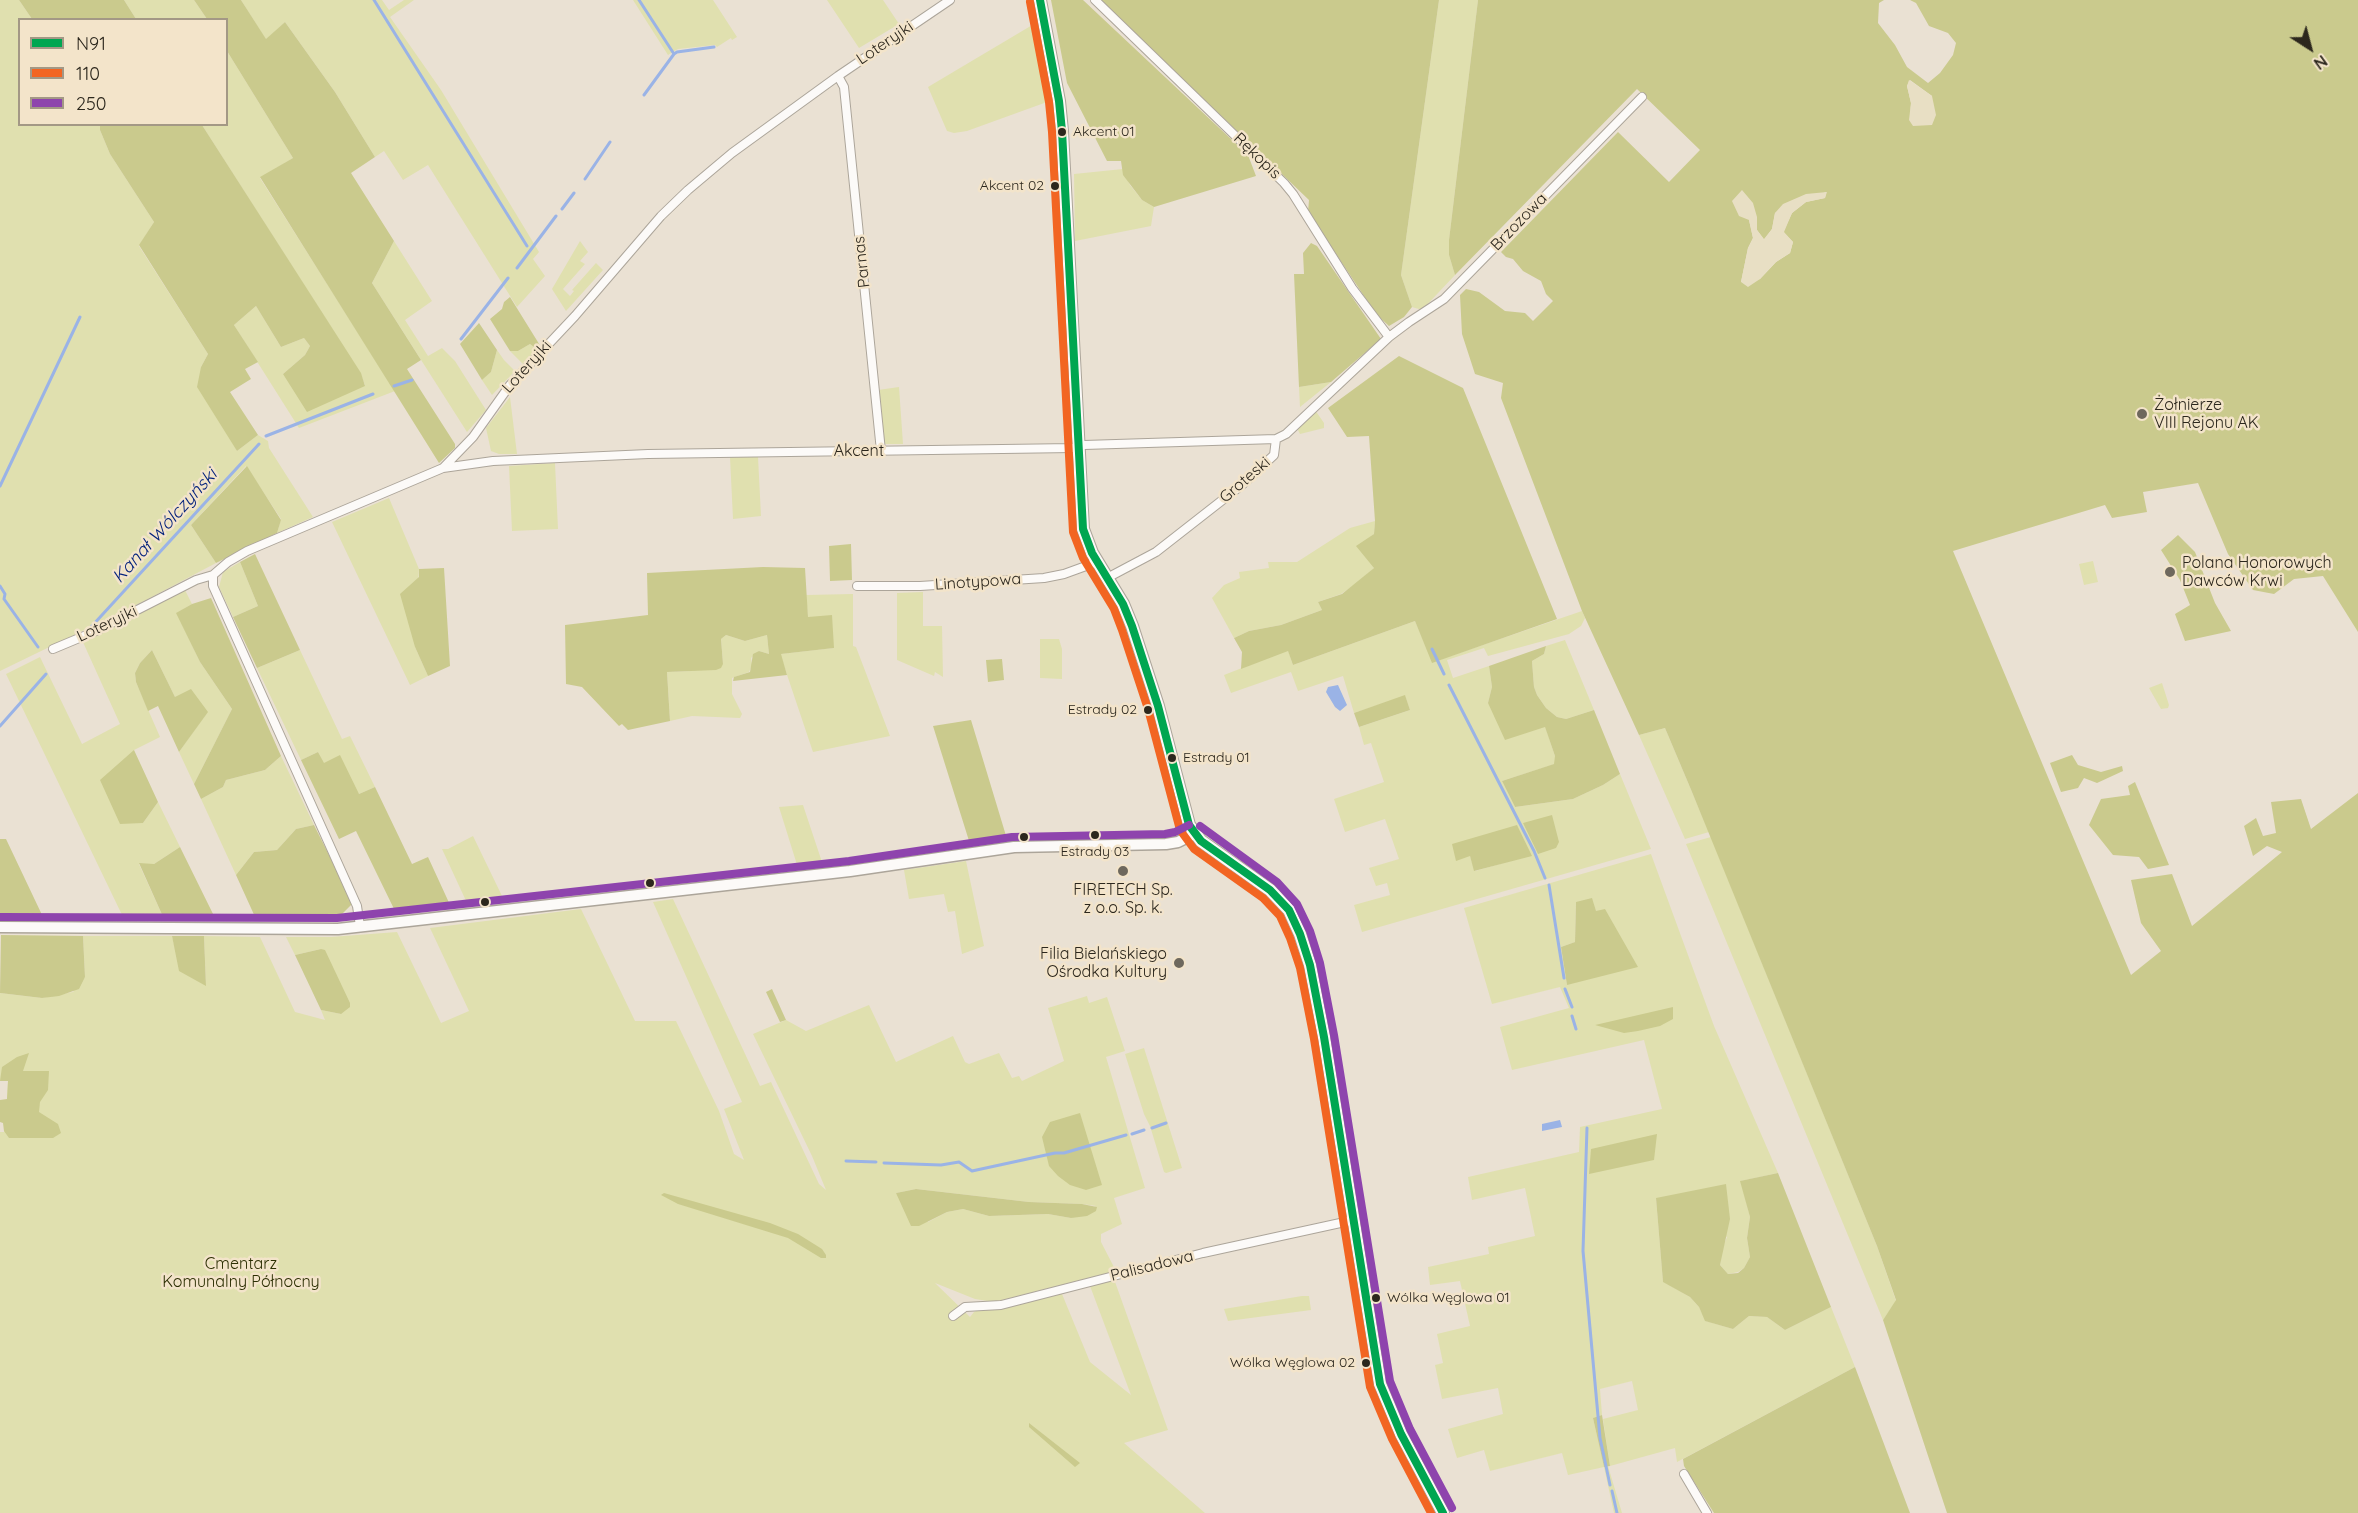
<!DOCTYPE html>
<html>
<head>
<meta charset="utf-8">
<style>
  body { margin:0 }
  #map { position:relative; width:2358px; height:1513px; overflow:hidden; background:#eae1d3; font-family:Quicksand,sans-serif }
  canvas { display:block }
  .legend { position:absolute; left:18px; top:18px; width:210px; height:108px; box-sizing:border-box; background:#f3e4ca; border:2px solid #a39885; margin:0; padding:8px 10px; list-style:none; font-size:18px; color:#2c271d }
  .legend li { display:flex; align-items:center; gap:12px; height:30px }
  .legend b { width:30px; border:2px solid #a39885 }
  .north { position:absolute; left:2280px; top:18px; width:60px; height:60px; -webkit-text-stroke:4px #f3e4ca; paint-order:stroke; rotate:144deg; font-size:16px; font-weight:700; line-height:24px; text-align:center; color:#2c271d }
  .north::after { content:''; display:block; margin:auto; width:21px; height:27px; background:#2c271d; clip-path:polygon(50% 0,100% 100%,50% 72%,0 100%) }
</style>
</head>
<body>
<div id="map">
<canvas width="2358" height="1513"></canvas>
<ul class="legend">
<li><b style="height:8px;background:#00a651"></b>N91</li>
<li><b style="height:8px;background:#f26522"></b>110</li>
<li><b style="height:8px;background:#8e44ad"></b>250</li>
</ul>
<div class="north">N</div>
</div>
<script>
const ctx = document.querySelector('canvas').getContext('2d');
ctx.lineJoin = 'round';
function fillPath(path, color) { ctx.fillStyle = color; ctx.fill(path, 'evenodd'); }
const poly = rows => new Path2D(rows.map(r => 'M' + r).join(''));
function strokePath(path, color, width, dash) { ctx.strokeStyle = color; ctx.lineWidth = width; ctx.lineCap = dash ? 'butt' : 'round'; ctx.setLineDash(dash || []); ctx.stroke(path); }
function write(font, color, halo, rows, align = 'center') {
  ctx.font = font + ' Quicksand,sans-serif'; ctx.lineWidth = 5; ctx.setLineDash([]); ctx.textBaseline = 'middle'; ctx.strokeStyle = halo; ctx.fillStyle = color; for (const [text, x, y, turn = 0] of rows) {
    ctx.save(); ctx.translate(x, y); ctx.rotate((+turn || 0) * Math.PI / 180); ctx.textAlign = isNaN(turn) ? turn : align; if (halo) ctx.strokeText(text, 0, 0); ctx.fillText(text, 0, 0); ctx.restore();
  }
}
fillPath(poly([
  [0,0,19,0,32,19,20,20,20,124,100,125,100,130,110,154,154,222,139,246,208,354,201,367,237,451,258,435,268,441,269,448,313,517,277,533,281,519,246,466,191,525,216,563,146,600,0,671],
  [124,0,194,0,207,19,136,19],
  [241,0,382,0,389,10,404,0,414,0,390,17,441,90,539,252,533,259,545,276,517,307,428,165,403,180,384,151,375,157,335,92,285,22,266,40],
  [633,0,713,0,737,37,732,40,731,38,717,47,715,45,678,49,668,55],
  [827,0,883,0,899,24,859,48],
  [1439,0,1478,0,1449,240,1449,255,1455,275,1422,310,1412,307,1401,275],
  [1034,24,1047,102,967,131,954,133,947,131,928,87],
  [227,51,293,158,260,178,395,391,299,428,234,325,256,306,281,347,304,338,310,346,305,355,283,374,365,385,360,373,202,125,226,124],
  [1123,169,1130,185,1142,200,1154,207,1151,226,1075,241,1074,174],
  [394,241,432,301,405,320,428,356,442,348,455,361,486,410,467,432,372,283],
  [580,241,588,252,580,261,585,264,563,289,570,296,574,291,572,290,596,263,603,270,566,311,552,289],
  [530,344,538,350,523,364,510,351,518,351],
  [497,350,504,360,515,371,492,395,482,380,491,372],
  [1331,382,1300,407,1299,387],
  [899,387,903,444,886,444,884,443,878,390],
  [510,397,517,454,499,454,491,451,486,428],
  [1315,410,1324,423,1324,428,1300,434,1298,430,1300,424],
  [730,457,758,457,761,516,733,519],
  [555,463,558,529,512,531,509,466],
  [389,498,419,569,415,647,428,676,410,685,332,522],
  [1375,521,1374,534,1368,539,1374,568,1356,584,1341,594,1318,602,1322,610,1281,625,1249,631,1234,638,1212,598,1224,585,1240,578,1239,572,1269,568,1268,562,1297,562,1350,528],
  [2093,561,2098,582,2084,585,2079,564],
  [240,562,258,606,233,617,219,587,223,572],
  [185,590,192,604,177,613,200,662,232,709,194,784,179,752,207,712,175,697,152,650,140,663,135,673,136,682,160,737,134,750,143,823,158,802,180,847,154,864,139,864,164,919,123,917,6,674,40,657,82,744,120,724,82,640],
  [923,592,923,626,942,626,943,677,935,672,934,676,897,660,897,593],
  [853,594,853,646,856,647,890,736,813,752,780,654,834,648,808,617,806,595],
  [1582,611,1585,618,1581,626,1569,634,1488,656,1484,648,1447,660,1453,678,1489,666,1492,687,1488,703,1545,726,1555,756,1555,764,1502,781,1515,807,1573,799,1603,785,1620,774,1651,849,1362,932,1354,905,1390,895,1387,883,1376,886,1369,868,1399,859,1385,819,1345,832,1334,799,1384,782,1371,743,1364,745,1359,727,1410,710,1405,696,1354,713,1343,676,1298,691,1291,672,1231,693,1224,675,1288,650,1293,665,1415,621,1433,662],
  [1532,855,1475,871,1470,856],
  [726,635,745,641,767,635,769,654,759,651,751,658,752,665,749,672,732,678,732,694,742,714,740,718,692,716,670,721,667,672,690,671,723,664,721,639],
  [1040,639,1059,639,1062,649,1062,679,1040,678],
  [1565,640,1594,710,1566,719,1557,717,1546,708,1537,695,1534,687,1532,661,1544,654,1546,646],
  [300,650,342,739,350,736,375,787,359,794,323,763,318,752,301,760,257,668],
  [2162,683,2169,705,2168,708,2161,709,2149,688],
  [1665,728,1692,792,1709,832,1685,839,1639,735],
  [281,756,314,825,296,829,277,850,254,852,236,875,201,799,223,787,226,780,265,770],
  [803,805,823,865,798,868,779,807],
  [473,836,503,898,467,903,442,849,448,849],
  [1711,837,1877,1246,1896,1301,1883,1320,1686,844],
  [1651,854,1714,1026,1778,1173,1741,1181,1750,1217,1747,1238,1750,1257,1744,1268,1738,1272,1728,1274,1720,1265,1722,1249,1727,1237,1656,1198,1663,1281,1690,1297,1699,1307,1706,1321,1733,1329,1749,1316,1767,1317,1785,1330,1831,1307,1855,1367,1677,1462,1675,1448,1610,1466,1603,1419,1638,1410,1632,1381,1600,1389,1602,1415,1593,1418,1604,1467,1608,1466,1622,1513,1614,1513,1604,1467,1568,1475,1562,1453,1490,1471,1484,1450,1457,1458,1448,1429,1503,1414,1498,1388,1442,1399,1435,1365,1443,1363,1437,1334,1470,1326,1460,1281,1430,1285,1428,1267,1489,1254,1488,1247,1535,1236,1525,1188,1472,1200,1468,1177,1579,1152,1580,1127,1662,1109,1644,1040,1512,1070,1500,1027,1569,1008,1560,987,1492,1004,1464,908],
  [1576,902,1596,911,1567,985,1561,947,1575,942],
  [966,861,984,946,962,954,955,911,948,912,944,894,909,899,904,870],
  [673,899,760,1086,771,1082,819,1184,826,1190,812,1156,753,1034,786,1020,806,1031,869,1005,896,1062,953,1036,965,1062,969,1064,999,1053,1012,1078,1019,1076,1022,1081,1064,1061,1048,1008,1087,996,1089,1003,1107,997,1125,1051,1106,1057,1145,1188,1114,1198,1122,1224,1101,1234,1101,1242,1116,1271,994,1302,975,1299,935,1283,970,1317,974,1312,983,1308,1049,1294,1062,1294,1090,1362,1131,1395,1090,1286,1114,1279,1168,1430,1124,1443,1205,1513,0,1513,0,1132,4,1132,4,1122,0,1100,7,1100,8,1081,0,1081,0,993,42,998,73,992,85,977,83,936,172,936,175,948,206,985,204,936,260,937,295,1012,325,1020,321,1010,341,1014,321,949,295,955,286,937,331,937,397,932,441,1023,469,1011,430,928,581,909,635,1021,676,1021,719,1111,734,1154,744,1160,724,1109,742,1102,653,902],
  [916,1189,1029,1202,1082,1204,1096,1206,1071,1218,1048,1214,989,1216,963,1209,947,1212,928,1222,896,1193],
  [1144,1048,1182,1168,1166,1173,1164,1172,1150,1126,1144,1114,1125,1054],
  [1302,1296,1309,1296,1311,1310,1228,1321,1224,1309]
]), '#e0e0af');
fillPath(poly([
  [19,0,124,0,136,19,32,19],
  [194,0,241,0,266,39,285,22,335,92,375,157,351,173,394,241,372,283,421,360,407,369,455,444,455,448,439,463,260,177,293,158,227,51,226,20,207,19],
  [1051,0,1083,0,1248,155,1256,176,1154,207,1142,200,1123,175,1121,161,1107,161,1067,83],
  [1100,0,1439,0,1401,275,1412,307,1404,317,1389,326,1376,314,1308,212,1309,200],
  [1478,0,1884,0,1879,3,1878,23,1895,45,1907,67,1928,83,1940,73,1953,55,1956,43,1948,33,1929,26,1916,3,1910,0,2358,0,2358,632,2323,576,2294,579,2274,594,2253,590,2228,554,2198,483,2143,492,2147,512,2112,518,2105,505,1953,551,2131,975,2161,951,2141,923,2131,880,2172,874,2192,926,2282,852,2267,846,2253,856,2244,826,2256,818,2263,836,2276,833,2271,802,2301,799,2311,829,2358,793,2358,1513,1947,1513,1883,1320,1896,1300,1877,1246,1692,792,1665,728,1639,735,1582,611,1501,398,1503,383,1475,374,1462,334,1460,295,1466,289,1479,292,1505,311,1525,313,1533,321,1553,301,1546,294,1541,281,1523,271,1513,259,1506,257,1501,252,1618,132,1669,182,1700,150,1637,89,1455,275,1449,255,1449,240],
  [1910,80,1932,96,1910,120,1911,103,1907,86],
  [1826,192,1825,198,1806,202,1792,213,1783,232,1793,242,1790,253,1776,262,1760,279,1741,282,1748,248,1753,238,1749,220,1757,217,1757,230,1764,240,1772,229,1775,213],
  [100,125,202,125,361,373,365,386,307,412,283,374,305,355,310,346,304,338,281,347,256,306,234,325,258,362,245,369,251,379,230,392,258,435,237,451,197,387,201,367,208,354,139,245,154,222,110,154,100,130],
  [1311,243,1317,246,1381,339,1331,382,1299,387,1294,274,1304,274,1303,253],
  [510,297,541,347,538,350,530,344,518,351,510,351,490,319,502,309,504,302],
  [479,323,497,350,491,372,482,380,460,344],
  [1399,356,1463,388,1557,619,1432,663,1415,621,1293,665,1288,651,1241,669,1242,652,1234,638,1249,631,1281,625,1322,610,1318,602,1342,594,1374,568,1356,546,1374,534,1375,521,1369,436,1347,437,1328,408],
  [247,466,281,520,277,533,216,563,191,525],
  [2178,535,2195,552,2215,603,2231,631,2185,641,2175,614,2190,605,2180,580,2161,550],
  [851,544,852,580,830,581,829,546],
  [255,554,300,650,257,668,233,617,258,606,240,562],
  [763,567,805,568,808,617,832,615,834,648,781,654,787,675,733,681,734,677,750,672,753,654,759,651,769,654,767,635,745,641,726,635,721,639,723,664,721,668,716,670,667,672,670,721,628,730,622,724,619,726,582,687,566,684,565,625,648,615,647,573],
  [444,568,450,666,428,676,415,647,400,594,419,577,419,569],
  [211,598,281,756,265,770,226,780,223,787,201,799,194,784,232,709,200,662,176,613,192,604],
  [1546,646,1544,654,1532,661,1534,687,1537,695,1546,708,1557,717,1566,719,1594,710,1620,774,1603,785,1573,799,1515,807,1502,781,1554,764,1555,756,1545,727,1505,740,1488,703,1492,687,1489,666],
  [152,650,175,697,191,689,208,712,179,752,158,706,148,711,136,682,135,673,140,663],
  [1002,659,1004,680,988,682,986,660],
  [1405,695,1410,710,1359,727,1354,713],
  [971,720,1007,839,970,844,933,726],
  [134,750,158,802,143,823,120,824,100,780],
  [318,752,324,763,340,755,359,794,375,787,412,864,428,857,451,907,396,913,356,831,339,839,301,760],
  [2072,755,2078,765,2101,772,2122,766,2123,771,2097,783,2084,778,2078,788,2061,792,2050,763],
  [2135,782,2169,865,2148,869,2139,857,2113,855,2089,825,2101,799,2130,795,2128,786],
  [1552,815,1559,842,1556,848,1538,854,1523,823],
  [314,825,353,903,338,918,328,920,256,919,236,875,254,852,277,850,296,829],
  [1517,825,1532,856,1474,871,1470,856,1456,861,1452,844],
  [0,839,6,839,43,917,0,918],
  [180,847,215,918,164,919,139,863,154,864],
  [1592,898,1596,911,1605,909,1638,967,1567,985,1561,947,1575,942,1576,902],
  [1,935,83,936,85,977,79,989,59,996,42,998,0,993],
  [172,936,204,936,206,986,179,971],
  [321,949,325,950,350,1003,350,1007,341,1014,321,1010,295,955],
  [772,989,786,1020,780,1022,766,992],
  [1673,1007,1673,1019,1660,1026,1638,1031,1624,1033,1595,1025],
  [29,1053,23,1071,49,1071,48,1090,40,1102,39,1112,58,1124,61,1133,53,1138,9,1138,4,1131,3,1123,0,1122,0,1100,7,1099,8,1081,0,1081,2,1067,17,1057],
  [1080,1113,1102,1185,1086,1190,1070,1185,1058,1176,1049,1166,1042,1137,1050,1122],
  [1657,1134,1654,1160,1589,1174,1591,1149],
  [1778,1173,1831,1307,1785,1330,1767,1317,1749,1316,1733,1329,1705,1321,1699,1307,1690,1297,1663,1282,1656,1198,1726,1184,1730,1219,1720,1265,1728,1274,1738,1273,1744,1268,1750,1257,1747,1238,1750,1217,1740,1181],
  [916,1189,1029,1202,1082,1204,1097,1207,1096,1211,1087,1216,1071,1218,1048,1214,989,1216,963,1209,947,1212,919,1226,911,1226,896,1193],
  [664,1193,770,1223,798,1234,822,1249,826,1255,826,1258,821,1258,788,1238,678,1204,661,1195],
  [1855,1367,1910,1513,1714,1513,1684,1466,1683,1459],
  [1602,1415,1610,1466,1604,1467,1593,1418],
  [1029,1423,1080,1463,1075,1467,1029,1427]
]), '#caca8d');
fillPath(poly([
  [1909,80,1932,96,1936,115,1932,125,1913,126,1909,120,1911,103,1907,86],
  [1742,190,1753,203,1757,217,1757,230,1764,239,1772,229,1775,213,1783,204,1806,194,1827,192,1825,198,1806,202,1792,213,1784,232,1793,242,1790,253,1776,262,1760,279,1748,287,1741,282,1748,248,1753,238,1749,220,1739,216,1732,201]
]), '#e8dfc4');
fillPath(poly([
  [1338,685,1347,705,1340,711,1335,707,1326,692,1328,687],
  [1560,1120,1562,1127,1542,1131,1542,1124]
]), '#9ab3e6');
strokePath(poly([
  [374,0,527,246],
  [639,0,674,54],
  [644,95,674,54,677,52,714,47],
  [585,179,610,142],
  [562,209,574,193],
  [517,268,556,216],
  [461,339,508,278],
  [394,386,412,380],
  [266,436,373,394],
  [0,486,80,317],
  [0,586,5,594,4,599,38,647],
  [91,627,259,444],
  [1432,649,1444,674],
  [1449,685,1534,851,1545,878],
  [0,726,46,674],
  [1549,885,1564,978],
  [1565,989,1572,1007],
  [1572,1016,1576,1029],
  [1152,1128,1166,1123],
  [1587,1128,1583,1251,1600,1438,1610,1485],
  [1132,1134,1144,1130],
  [846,1161,876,1162],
  [884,1163,941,1165,959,1162,972,1171,1055,1153,1064,1153,1126,1135],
  [1612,1491,1617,1513]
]), '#9ab3e6', 3);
const minor = poly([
  [1095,0,1284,183,1293,194,1352,288,1389,337],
  [838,76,844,87,881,451],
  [443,468,493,461,648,454,1073,448,1084,445,1276,439,1286,434,1389,337,1409,322,1444,299,1642,97],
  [213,575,213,586,357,906,360,926],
  [1107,578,1156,552,1243,484,1274,455,1276,439],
  [857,586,920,586,1044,578,1064,574,1097,562],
  [53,649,96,631,196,580,213,575,228,562,247,551,443,468,473,437,510,385,575,316,661,216,688,190,732,153,838,76,950,0],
  [953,1316,965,1307,1001,1305,1203,1253,1354,1220],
  [1684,1474,1707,1513]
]);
const tertiary = poly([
  [0,927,338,929,850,871,1014,847,1166,844,1178,842,1194,834]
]);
const secondary = poly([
  [1040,0,1059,101,1062,131,1083,529,1092,553,1123,604,1132,626,1158,706,1189,825,1201,841,1270,890,1289,910,1300,934,1310,965,1324,1037,1380,1384,1401,1434,1443,1513]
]);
strokePath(minor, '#aca59a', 10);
strokePath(tertiary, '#aca59a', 13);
strokePath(secondary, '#aca59a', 14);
strokePath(minor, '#fcfaf8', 8);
strokePath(tertiary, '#fcfaf8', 10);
strokePath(secondary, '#fcfaf8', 12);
strokePath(poly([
  [1040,0,1059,101,1062,131,1083,529,1092,553,1123,604,1132,626,1158,706,1189,825,1201,841,1270,890,1289,910,1300,934,1310,965,1324,1037,1380,1384,1401,1434,1443,1513]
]), '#00a651', 8);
strokePath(poly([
  [1030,2,1049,102,1052,132,1073,532,1083,558,1114,609,1122,630,1148,709,1180,830,1194,849,1263,898,1280,916,1290,938,1300,968,1314,1039,1370,1387,1392,1439,1431,1513]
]), '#f26522', 8);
strokePath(poly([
  [1200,826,1277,882,1297,904,1310,931,1320,963,1334,1035,1390,1381,1410,1429,1452,1508],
  [0,917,337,918,849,861,1012,837,1165,834,1175,832,1189,825]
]), '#8e44ad', 8);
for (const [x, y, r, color] of [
  [1062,132,5,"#2c271d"],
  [1055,186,5,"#2c271d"],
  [2142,414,6,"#6e685d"],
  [2170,572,6,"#6e685d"],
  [1148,710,5,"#2c271d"],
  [1172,758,5,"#2c271d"],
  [1095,835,5,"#2c271d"],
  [1024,837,5,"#2c271d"],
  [1123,871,6,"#6e685d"],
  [650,883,5,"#2c271d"],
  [485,902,5,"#2c271d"],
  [1179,963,6,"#6e685d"],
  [1376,1298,5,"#2c271d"],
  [1366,1363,5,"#2c271d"]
]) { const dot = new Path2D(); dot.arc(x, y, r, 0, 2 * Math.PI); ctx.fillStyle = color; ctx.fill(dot); strokePath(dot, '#f3e4ca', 2); }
write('14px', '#2c271d', '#f3e4ca', [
  ["Akcent 01",1073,132],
  ["Akcent 02",1044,186,"right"],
  ["Estrady 02",1137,710,"right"],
  ["Estrady 01",1183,758],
  ["Estrady 03",1095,852,"center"],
  ["Wólka Węglowa 01",1387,1298],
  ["Wólka Węglowa 02",1355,1363,"right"]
], 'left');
write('16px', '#2c271d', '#f3e4ca', [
  ["Loteryjki",885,43,-34],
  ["Rękopis",1257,156,44],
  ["Brzozowa",1519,222,-46],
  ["Parnas",862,262,-96],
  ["Loteryjki",527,367,-48],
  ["Akcent",859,451],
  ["Groteski",1245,480,-41],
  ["Linotypowa",978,582,-4],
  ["Loteryjki",107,624,-25],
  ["Palisadowa",1152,1266,-14]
]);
write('16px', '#2c271d', '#f3e4ca', [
  ["Żołnierze",2154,405],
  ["VIII Rejonu AK",2154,423],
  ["Polana Honorowych",2182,563],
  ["Dawców Krwi",2182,581],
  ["FIRETECH Sp.",1123,890,"center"],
  ["z o.o. Sp. k.",1123,908,"center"],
  ["Filia Bielańskiego",1167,954,"right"],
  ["Ośrodka Kultury",1167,972,"right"]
], 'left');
write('16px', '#2c2f03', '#f3e4ca', [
  ["Cmentarz",241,1264],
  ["Komunalny Północny",241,1282]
]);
write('italic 18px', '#04227c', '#f3e4ca', [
  ["Kanał Wólczyński",165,526,-48]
]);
</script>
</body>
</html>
